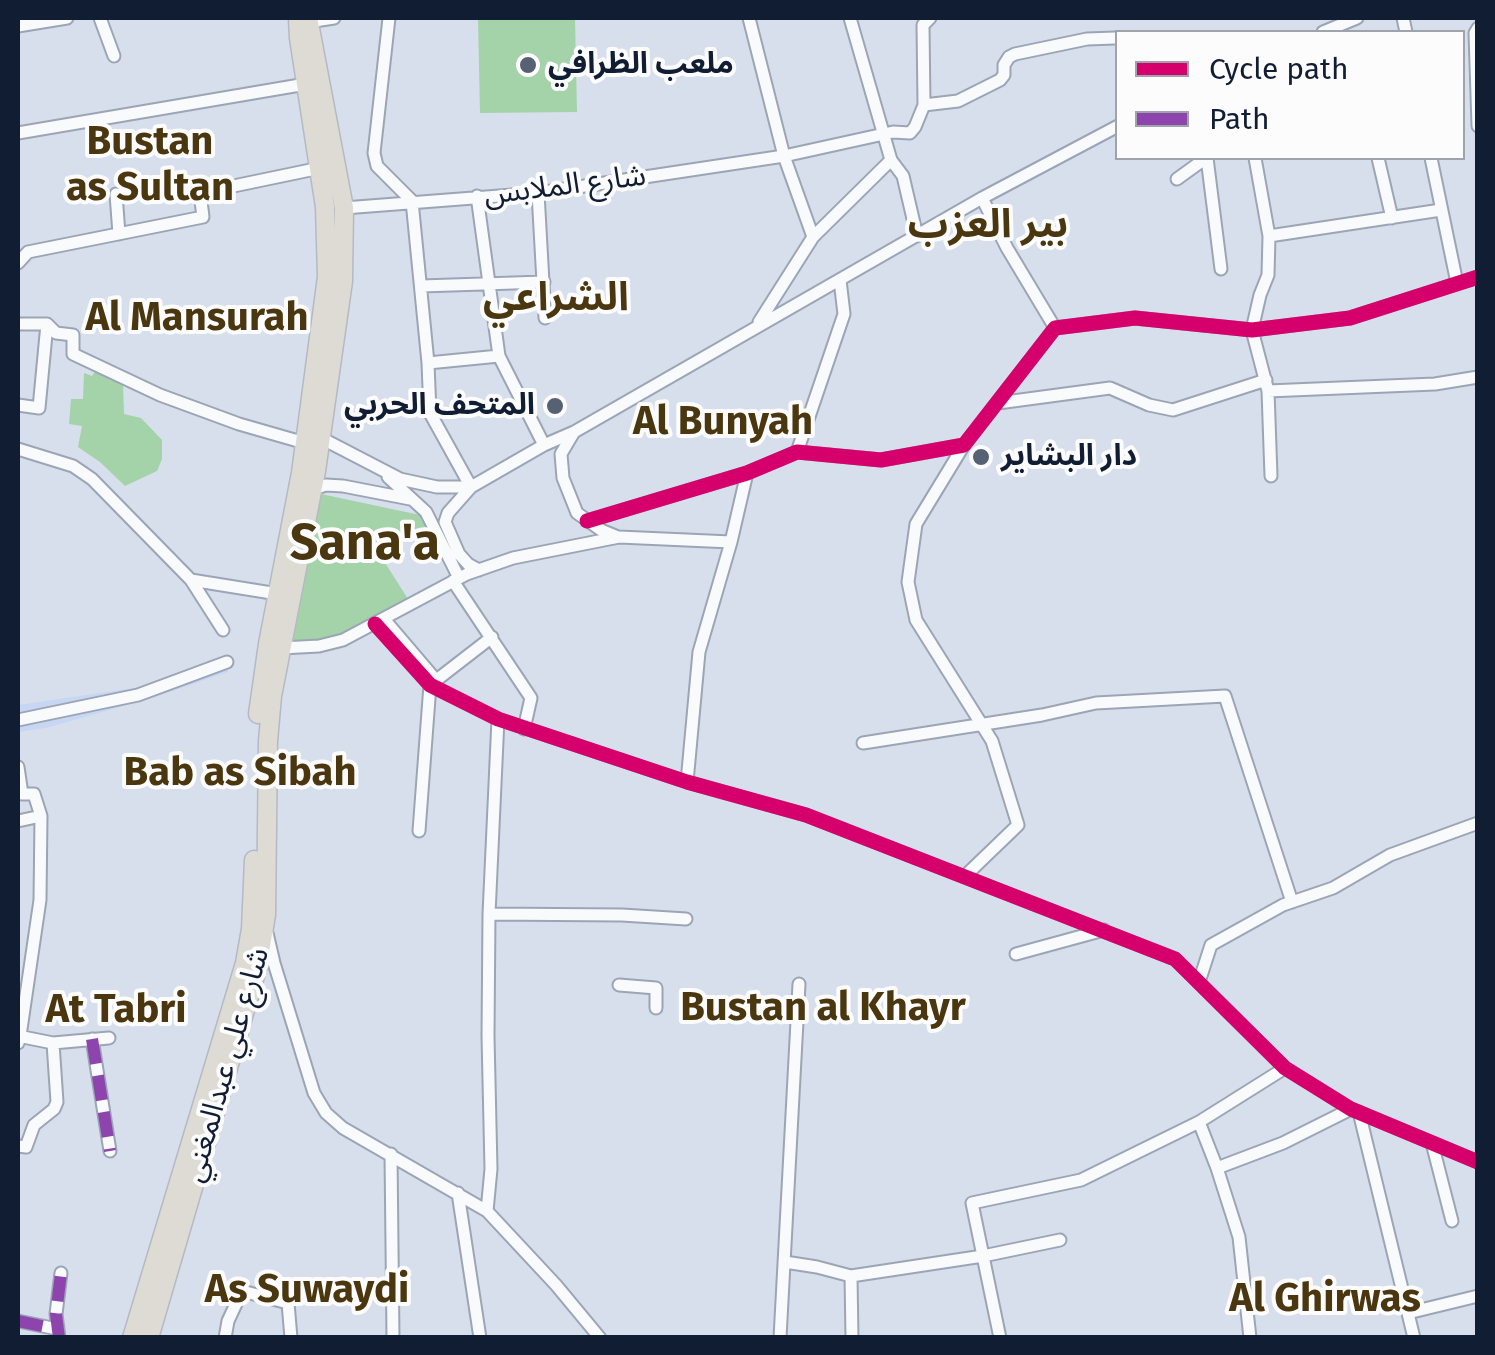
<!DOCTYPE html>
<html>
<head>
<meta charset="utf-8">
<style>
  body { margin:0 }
  #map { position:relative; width:1495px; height:1355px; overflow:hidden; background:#d7dfec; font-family:"Fira Sans",sans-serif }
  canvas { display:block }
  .frame { position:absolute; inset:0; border:20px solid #111d33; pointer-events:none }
  .legend { position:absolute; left:1115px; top:30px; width:350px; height:130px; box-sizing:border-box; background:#fcfcfc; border:2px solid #9ea3ac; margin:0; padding:12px 18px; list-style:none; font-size:30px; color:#111d33 }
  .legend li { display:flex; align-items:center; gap:20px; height:50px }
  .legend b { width:50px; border:2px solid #9ea3ac }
</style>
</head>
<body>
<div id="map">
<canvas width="1495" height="1355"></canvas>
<div class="frame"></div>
<ul class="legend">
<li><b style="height:12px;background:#d6006c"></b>Cycle path</li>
<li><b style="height:12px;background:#8e44ad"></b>Path</li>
</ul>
</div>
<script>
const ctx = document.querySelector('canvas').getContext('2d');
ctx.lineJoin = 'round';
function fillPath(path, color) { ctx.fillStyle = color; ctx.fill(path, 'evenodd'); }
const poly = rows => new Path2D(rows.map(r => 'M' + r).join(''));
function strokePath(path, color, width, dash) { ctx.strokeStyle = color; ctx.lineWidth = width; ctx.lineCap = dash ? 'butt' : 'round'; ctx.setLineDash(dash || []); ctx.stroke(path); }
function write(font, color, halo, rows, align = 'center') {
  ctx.font = font + ' "Fira Sans","Noto Sans Arabic",sans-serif'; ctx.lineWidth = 8; ctx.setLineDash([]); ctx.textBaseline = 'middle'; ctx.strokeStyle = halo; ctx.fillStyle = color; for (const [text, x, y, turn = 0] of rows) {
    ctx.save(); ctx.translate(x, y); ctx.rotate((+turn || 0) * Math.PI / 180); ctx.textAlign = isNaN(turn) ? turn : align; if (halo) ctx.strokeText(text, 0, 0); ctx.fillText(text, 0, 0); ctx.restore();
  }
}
fillPath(poly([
  [227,656,228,672,155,697,46,728,18,732,18,705,147,686]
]), '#c7d7f3');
fillPath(poly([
  [478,18,575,18,577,112,480,113],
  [96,370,123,384,124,414,141,418,162,440,162,459,157,471,125,486,100,462,78,447,82,426,69,424,71,399,83,399,84,373,92,376],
  [321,494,420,515,429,524,380,555,408,599,345,636,318,643,293,641]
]), '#a4d2a9');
const street = poly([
  [100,18,114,56],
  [389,18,374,153,377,166,412,201,428,363,430,413,471,487,448,513,445,522,459,554,468,564,479,570],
  [749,18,784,156,813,237],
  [850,18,891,160,903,176,917,236],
  [1403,18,1406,32],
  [308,22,334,18],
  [18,26,67,18],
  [1478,28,1475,33,1478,126],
  [1323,32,1357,18],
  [924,105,958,101,1000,80,1004,75,1004,65,1009,57,1015,54,1087,39,1115,38],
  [18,133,306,84],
  [1207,158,1221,269],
  [1255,158,1269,236,1268,275,1260,295,1252,330,1268,391,1435,384,1478,377],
  [1378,158,1392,218],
  [1431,158,1457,283],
  [1177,179,1206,158],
  [538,193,545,318],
  [116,194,119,234],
  [477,196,499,356,544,445],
  [982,198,1007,248,1055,328],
  [344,208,538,193,784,156,893,132,910,133,915,127,924,105,923,25,930,18],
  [1269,236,1441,210],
  [18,263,28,252,203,217,200,193,320,168],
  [421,286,544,282],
  [759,322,813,237,891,160],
  [18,324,47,324,56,333,73,335,73,354,160,395,239,424,305,443],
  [428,363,499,356],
  [1268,391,1271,476],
  [998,403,1110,388,1149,405,1173,410,1266,380],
  [18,405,39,408,47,324],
  [574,432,561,454,563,478,577,513,601,530,618,537],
  [321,438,400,479,437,487,471,487,544,445,574,432,982,198,1118,126],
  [964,445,916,524,908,582,916,620,992,741,1018,825,965,876],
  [18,449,73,466,92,479,191,580,223,630],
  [797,452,844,314,840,280],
  [388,477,426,512,459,578],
  [313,489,326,485,343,486,410,499],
  [587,521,747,473,797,452,881,460,964,445,1055,328,1135,318,1252,330,1350,318,1478,277],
  [191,580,278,594],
  [453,581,531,698,524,729],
  [384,619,436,680],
  [375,624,430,685,498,719,687,782,806,815,1175,959,1285,1068,1351,1109,1478,1162],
  [281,648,319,646,343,640,467,574,513,558,619,537,731,542],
  [18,720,138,695,227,662],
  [863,743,1042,715,1096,703,1225,696,1292,902],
  [18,767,22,794,34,794,41,816,40,900,20,1036,18,1043],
  [687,782,699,652,731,542,747,473],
  [18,821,41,816],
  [419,831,430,685,492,637],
  [489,914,622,915,686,919],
  [267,933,274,963,314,1093,326,1113,343,1128,487,1211,491,1169,488,1036,489,914,498,719],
  [1016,954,1104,930],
  [1199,982,1211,945,1283,905,1333,888,1390,855,1478,823],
  [619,985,656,988,656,1008],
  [18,1036,53,1043,109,1038],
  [92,1039,110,1151],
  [1359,1112,1414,1338],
  [1199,1122,1217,1168,1239,1237,1250,1338],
  [1432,1143,1452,1221],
  [18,1146,26,1147,34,1125,54,1109,57,1102,53,1043],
  [391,1154,393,1338],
  [1217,1168,1283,1143,1351,1109],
  [458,1193,480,1338],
  [487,1211,556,1285,600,1338],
  [785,1262,817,1267,851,1276,983,1256,1060,1240],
  [851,1276,852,1338],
  [1408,1313,1478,1296],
  [18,1321,57,1329],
  [59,1338,56,1314,61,1273],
  [225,1338,228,1321,242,1291,288,1303,291,1338],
  [780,1338,799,984],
  [1000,1338,972,1203,1081,1180,1199,1122,1285,1068]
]);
const primary = poly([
  [258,714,268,644,301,473,327,277,325,207,299,38,298,18],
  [132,1338,245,963,251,929,254,860],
  [149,1338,257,969,266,915,268,741,272,696,316,471,343,281,344,208,308,18]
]);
strokePath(street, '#9ca5b5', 15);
strokePath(primary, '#b4bac3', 21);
strokePath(street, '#f9fafc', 11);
strokePath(primary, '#dddbd4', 18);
strokePath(poly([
  [92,1039,110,1151],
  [18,1321,57,1329],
  [59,1338,56,1314,61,1273]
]), '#8e44ad', 12, [25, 12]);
strokePath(poly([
  [587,521,747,473,797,452,881,460,964,445,1055,328,1135,318,1252,330,1350,318,1478,277],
  [375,624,430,685,498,719,687,782,806,815,1175,959,1285,1068,1351,1109,1478,1162]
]), '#d6006c', 15);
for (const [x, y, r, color] of [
  [528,65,10,"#566174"],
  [555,406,10,"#566174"],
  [981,457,10,"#566174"]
]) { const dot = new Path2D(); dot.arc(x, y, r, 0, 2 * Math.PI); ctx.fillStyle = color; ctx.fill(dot); strokePath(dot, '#fcfcfc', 4); }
write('bold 30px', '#111d33', '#fcfcfc', [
  ["ملعب الظرافي",548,65],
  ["المتحف الحربي",535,406,"right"],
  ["دار البشاير",1001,457]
], 'left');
write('30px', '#111d33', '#fcfcfc', [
  ["شارع الملابس",565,186,-7],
  ["شارع علي عبدالمغني",227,1065,-74]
]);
write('bold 40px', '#4a3710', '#fcfcfc', [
  ["Bustan",150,143],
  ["as Sultan",150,189],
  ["بير العزب",988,226],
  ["الشراعي",556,299],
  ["Al Mansurah",197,319],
  ["Al Bunyah",723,423],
  ["Bab as Sibah",240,774],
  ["Bustan al Khayr",823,1009],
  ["At Tabri",116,1011],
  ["As Suwaydi",307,1291],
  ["Al Ghirwas",1325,1300]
]);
write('bold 50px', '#4a3710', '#fcfcfc', [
  ["Sana'a",365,545]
]);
</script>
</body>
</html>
